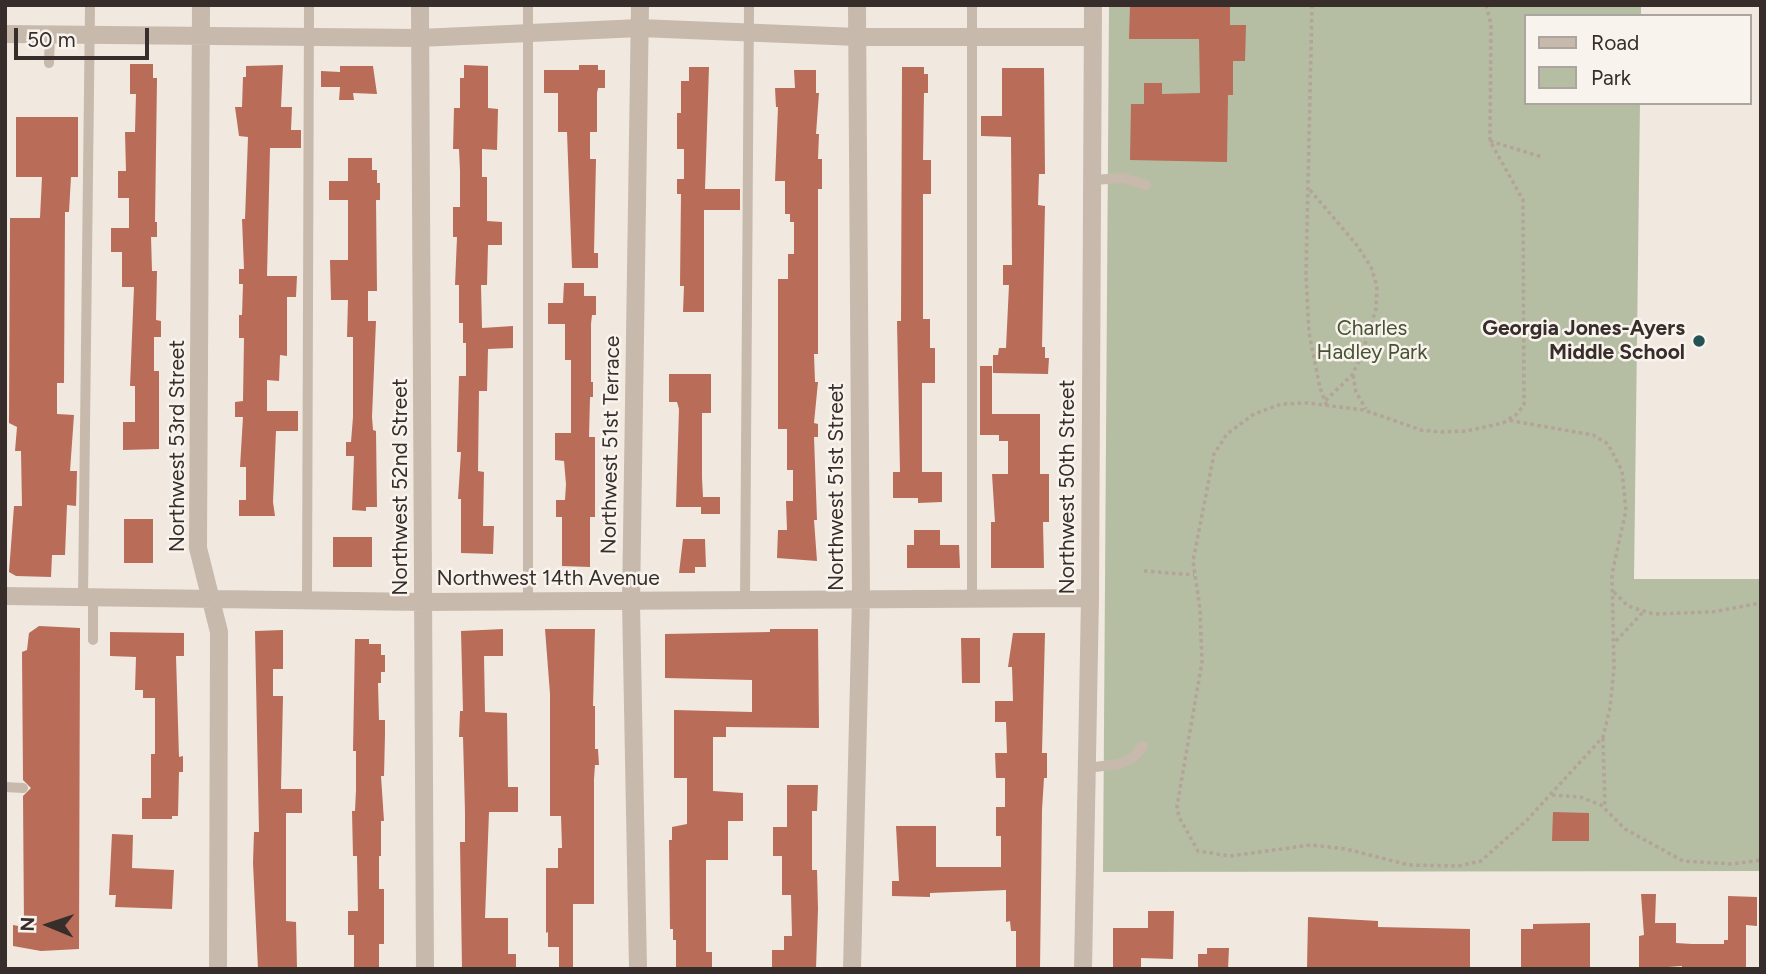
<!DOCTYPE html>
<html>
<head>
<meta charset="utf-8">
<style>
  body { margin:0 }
  #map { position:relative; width:1766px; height:974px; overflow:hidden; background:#f1e9e0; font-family:Figtree,sans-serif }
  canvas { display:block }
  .frame { position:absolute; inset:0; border:7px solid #372e2b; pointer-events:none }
  .legend { position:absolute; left:1524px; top:14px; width:228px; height:91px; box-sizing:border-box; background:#f8f3ed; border:2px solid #aba49f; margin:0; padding:9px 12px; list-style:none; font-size:21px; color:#372e2b }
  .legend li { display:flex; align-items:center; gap:14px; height:35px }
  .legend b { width:35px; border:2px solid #aba49f }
  .north { position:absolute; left:14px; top:890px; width:70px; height:70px; -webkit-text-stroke:5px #f8f3ed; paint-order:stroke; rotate:272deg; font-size:19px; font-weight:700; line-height:28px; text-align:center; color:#372e2b }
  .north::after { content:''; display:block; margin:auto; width:24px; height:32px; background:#372e2b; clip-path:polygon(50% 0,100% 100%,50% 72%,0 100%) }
  .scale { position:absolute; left:14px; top:28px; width:135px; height:32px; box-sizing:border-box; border:4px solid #372e2b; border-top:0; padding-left:9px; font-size:21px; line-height:24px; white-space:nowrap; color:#372e2b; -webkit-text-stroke:5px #f8f3ed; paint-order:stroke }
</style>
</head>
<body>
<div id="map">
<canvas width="1766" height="974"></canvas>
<div class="frame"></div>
<ul class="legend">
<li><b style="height:9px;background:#c8b9ad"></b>Road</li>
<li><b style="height:19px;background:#b5bea2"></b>Park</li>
</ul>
<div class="north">N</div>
<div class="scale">50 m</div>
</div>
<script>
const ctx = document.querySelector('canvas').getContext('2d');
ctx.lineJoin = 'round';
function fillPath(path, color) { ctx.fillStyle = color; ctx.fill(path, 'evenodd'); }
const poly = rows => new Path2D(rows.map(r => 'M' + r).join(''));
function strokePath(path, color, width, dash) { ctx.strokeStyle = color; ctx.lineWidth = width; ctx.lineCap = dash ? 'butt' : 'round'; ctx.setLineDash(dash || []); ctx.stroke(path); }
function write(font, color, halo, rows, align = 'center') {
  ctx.font = font + ' Figtree,sans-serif'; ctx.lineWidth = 5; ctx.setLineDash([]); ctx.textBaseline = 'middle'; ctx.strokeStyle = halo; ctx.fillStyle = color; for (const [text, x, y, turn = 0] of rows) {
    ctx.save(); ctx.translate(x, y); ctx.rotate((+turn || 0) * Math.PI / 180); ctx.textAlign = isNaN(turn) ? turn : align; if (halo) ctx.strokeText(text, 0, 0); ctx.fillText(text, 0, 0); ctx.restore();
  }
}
fillPath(poly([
  [1109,5,1641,5,1641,16,1526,16,1526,103,1640,103,1634,579,1761,579,1761,871,1103,872]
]), '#b5bea2');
fillPath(poly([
  [1230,5,1230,25,1246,25,1245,61,1233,61,1233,95,1228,95,1227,162,1130,160,1131,104,1144,104,1144,83,1162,83,1162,94,1200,93,1199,39,1129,39,1130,6],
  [130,64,153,64,153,78,157,78,155,222,157,222,157,237,151,237,152,271,157,271,156,320,161,321,161,337,154,337,154,371,159,371,159,449,123,450,123,422,135,422,135,386,130,386,134,287,122,287,122,252,111,252,111,228,129,228,129,198,118,198,118,171,126,171,125,132,135,132,136,94,130,94],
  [283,65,281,107,292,107,291,130,301,130,301,148,270,148,267,276,297,276,296,297,287,297,287,356,280,355,279,381,267,380,267,411,298,411,298,431,276,431,273,502,275,516,239,516,239,500,246,500,246,467,240,467,243,417,235,417,235,402,243,401,244,338,239,338,239,315,242,315,243,284,239,284,239,269,244,269,242,219,245,219,248,137,239,136,235,107,242,107,243,77,246,77,246,66],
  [464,65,488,66,488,108,498,109,497,150,482,149,482,177,487,177,487,221,502,222,502,245,488,245,487,285,481,285,482,328,513,326,513,348,488,349,487,391,479,391,478,471,484,472,483,526,494,526,493,554,461,553,461,499,458,499,461,452,457,452,459,376,466,376,466,343,463,343,463,323,459,323,459,285,455,285,457,237,453,237,453,207,460,207,460,171,459,149,453,149,454,108,460,108,460,78,464,78],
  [579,65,598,65,598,70,605,70,605,88,598,88,597,93,597,132,590,132,590,159,596,159,594,253,598,253,598,268,572,268,567,132,558,132,558,93,544,93,544,70,579,70],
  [340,66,373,66,377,94,353,93,354,100,339,100,340,87,321,87,321,71,340,72],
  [689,67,709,67,705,189,740,189,740,210,704,210,704,312,683,312,684,286,680,286,681,194,677,194,677,179,684,179,684,149,677,149,677,113,681,113,681,81,689,81],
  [902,67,924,67,924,74,928,74,928,93,924,93,923,160,931,160,931,194,923,194,923,319,930,319,930,348,935,348,935,383,922,383,922,472,942,472,942,502,918,503,918,498,893,498,893,472,900,472,897,321,901,321],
  [1002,68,1044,68,1045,174,1039,174,1038,205,1045,206,1042,347,1045,347,1045,358,1049,358,1048,374,993,373,993,355,998,355,999,348,1006,348,1009,285,1003,285,1003,265,1012,265,1011,137,981,136,981,116,1002,116],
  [794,70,816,70,816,93,819,93,816,134,819,134,818,159,822,159,822,189,818,189,818,354,814,354,815,382,818,382,814,423,818,424,818,437,814,437,817,520,814,520,817,561,777,558,778,530,787,530,786,501,793,501,793,470,787,470,787,429,778,429,778,279,788,279,788,254,794,254,794,222,790,222,790,214,785,214,785,181,775,181,778,107,776,107,775,88,795,88],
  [16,117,78,117,78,177,71,177,69,212,65,212,64,383,57,383,57,414,74,415,70,471,77,471,76,506,67,505,65,555,52,555,51,577,16,576,9,572,14,506,22,506,21,451,15,451,17,427,9,423,10,218,40,218,42,177,16,177],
  [348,158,372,158,372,170,377,170,377,183,380,183,380,200,376,200,377,291,368,291,368,321,376,321,372,417,373,430,376,431,377,507,366,507,366,511,352,510,354,456,346,456,346,442,351,442,353,417,353,337,347,337,348,300,331,300,330,260,348,260,348,200,329,200,329,181,348,181],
  [564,283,584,283,584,296,596,296,596,315,592,315,591,324,591,382,593,382,593,397,590,397,589,437,595,437,595,517,590,517,590,567,562,566,562,517,556,517,556,500,565,500,566,484,564,461,555,460,555,433,571,433,571,360,565,360,565,324,548,324,548,303,563,303],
  [980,366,992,366,992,414,1040,414,1040,474,1049,474,1049,522,1043,522,1044,568,991,568,991,522,995,522,992,474,1008,474,1008,441,999,441,999,435,980,435],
  [669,374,711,374,711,413,702,413,702,478,703,497,720,497,720,514,701,514,701,507,676,507,679,409,677,402,669,402],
  [124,519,153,519,153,563,124,563],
  [914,530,940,530,940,545,959,545,960,568,907,568,907,545,914,545],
  [333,537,372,537,372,567,333,567],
  [683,539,705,539,706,567,695,567,695,573,679,573],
  [39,626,80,628,79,949,41,951,13,946,13,925,24,927,23,796,31,788,23,780,22,652,27,650,29,633],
  [503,629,503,656,484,656,485,712,507,713,508,787,518,787,518,812,489,812,485,918,508,918,508,954,516,954,516,969,462,969,460,842,465,842,465,812,463,737,459,737,460,711,463,711,461,631],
  [545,629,595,629,593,706,595,706,595,749,598,749,599,765,595,765,594,779,594,904,573,904,573,969,559,969,559,947,548,947,548,932,546,933,546,868,558,868,558,848,562,848,561,816,550,816,550,694],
  [770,629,818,629,819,728,726,727,726,737,713,737,713,791,743,793,743,821,728,821,728,860,706,860,706,952,712,952,712,969,676,969,676,940,673,940,673,929,670,929,669,840,672,840,672,827,687,824,687,778,674,778,674,710,752,712,752,680,665,678,665,634,770,632],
  [283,630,283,669,273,669,273,696,283,696,281,789,302,789,302,813,286,813,286,921,296,922,297,969,258,969,253,863,254,832,259,832,255,631],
  [110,632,184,633,184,656,176,656,179,757,183,756,183,772,179,772,178,816,172,816,172,819,142,819,142,798,151,798,151,754,155,754,155,698,143,698,143,690,135,690,136,657,110,656],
  [1013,633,1045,633,1042,753,1047,753,1047,778,1044,778,1042,810,1040,969,1016,969,1016,931,1011,931,1010,921,1006,922,1006,890,930,893,930,897,892,896,892,881,899,881,896,826,936,826,936,867,1001,867,1001,836,996,836,996,807,1005,807,1005,778,996,778,995,753,1007,753,1006,722,995,722,995,701,1013,701,1012,667,1008,667],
  [961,638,980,638,980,683,962,683],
  [355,639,369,639,369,644,381,644,381,655,385,655,385,672,381,672,381,683,378,683,379,720,385,720,385,734,384,776,381,776,384,821,381,821,381,856,379,856,379,889,384,889,384,944,379,944,379,969,354,969,354,935,348,935,348,911,358,911,357,856,353,856,352,811,355,811,356,790,356,751,353,751],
  [787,785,818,785,817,811,812,811,812,870,817,870,818,909,816,969,772,969,772,950,784,950,784,936,792,936,791,895,782,895,782,856,773,856,773,827,787,827],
  [1553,812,1589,813,1589,841,1552,841],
  [112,834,133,835,132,868,174,870,172,909,115,907,116,895,109,895],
  [1641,894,1656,894,1655,923,1676,923,1676,943,1692,944,1724,944,1724,940,1728,940,1728,896,1757,897,1757,926,1746,925,1746,969,1682,969,1682,966,1639,969,1639,936,1644,935],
  [1148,911,1174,911,1173,959,1141,958,1141,969,1113,969,1113,928,1148,928],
  [1308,917,1378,921,1378,927,1470,929,1470,969,1307,969],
  [1590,923,1590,969,1521,969,1521,929,1533,929,1533,924],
  [1207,948,1229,948,1228,969,1198,969,1198,954,1207,954]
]), '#b96c57');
strokePath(poly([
  [1312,5,1306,274,1309,333,1320,388,1327,406],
  [1486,5,1491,24,1490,141,1523,200,1524,405,1516,415,1507,420,1503,423,1466,431,1441,432,1421,430,1364,410,1307,403,1281,404,1254,414,1227,434,1214,454,1193,561,1200,609,1202,662,1177,806,1179,817,1198,851,1230,856,1311,845,1346,849,1409,865,1458,866,1481,861,1527,820,1603,737,1610,708,1614,668,1612,574,1626,510,1622,471,1608,444,1593,435,1507,420],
  [1490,141,1542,157],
  [1310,190,1356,244,1371,267,1377,286,1376,309,1361,357,1352,375,1325,401],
  [1353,375,1356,392,1366,409],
  [1144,571,1194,575],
  [1614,592,1628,606,1653,614,1712,612,1761,603],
  [1616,641,1643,612],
  [1603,738,1605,807],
  [1552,795,1580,797,1601,805,1625,829,1683,861,1732,864,1761,860]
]), '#b3a398', 3.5, [3.5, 3.5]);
strokePath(poly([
  [49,63,50,34],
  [1093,180,1123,178,1146,185],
  [83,597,90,5],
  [93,597,93,640],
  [972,598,972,5],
  [307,600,309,5],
  [745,600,749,5],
  [528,602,528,5],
  [1087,768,1119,764,1133,758,1143,746],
  [5,787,23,788]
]), '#c8b9ad', 10);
strokePath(poly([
  [201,5,198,548,219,632,218,969],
  [420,5,425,969],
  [5,34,420,38,640,28,857,37,1093,37],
  [5,596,424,602,1090,598],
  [638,969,631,602,640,5],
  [852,969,861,598,857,5],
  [1083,969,1090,598,1093,5]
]), '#c8b9ad', 18);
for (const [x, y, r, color] of [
  [1699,341,7,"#255254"]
]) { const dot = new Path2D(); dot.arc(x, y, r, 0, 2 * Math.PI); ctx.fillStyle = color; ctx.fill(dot); strokePath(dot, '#f8f3ed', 2.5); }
write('21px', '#475232', '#f8f3ed', [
  ["Charles",1372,329],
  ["Hadley Park",1372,353]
]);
write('bold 21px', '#372e2b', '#f8f3ed', [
  ["Georgia Jones-Ayers",1685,329],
  ["Middle School",1685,353]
], 'right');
write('21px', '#372e2b', '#f8f3ed', [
  ["Northwest 51st Terrace",611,445,-89],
  ["Northwest 53rd Street",178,446,-90],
  ["Northwest 52nd Street",401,487,-90],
  ["Northwest 51st Street",837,487,-90],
  ["Northwest 50th Street",1068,487,-90],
  ["Northwest 14th Avenue",548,579]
]);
</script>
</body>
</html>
